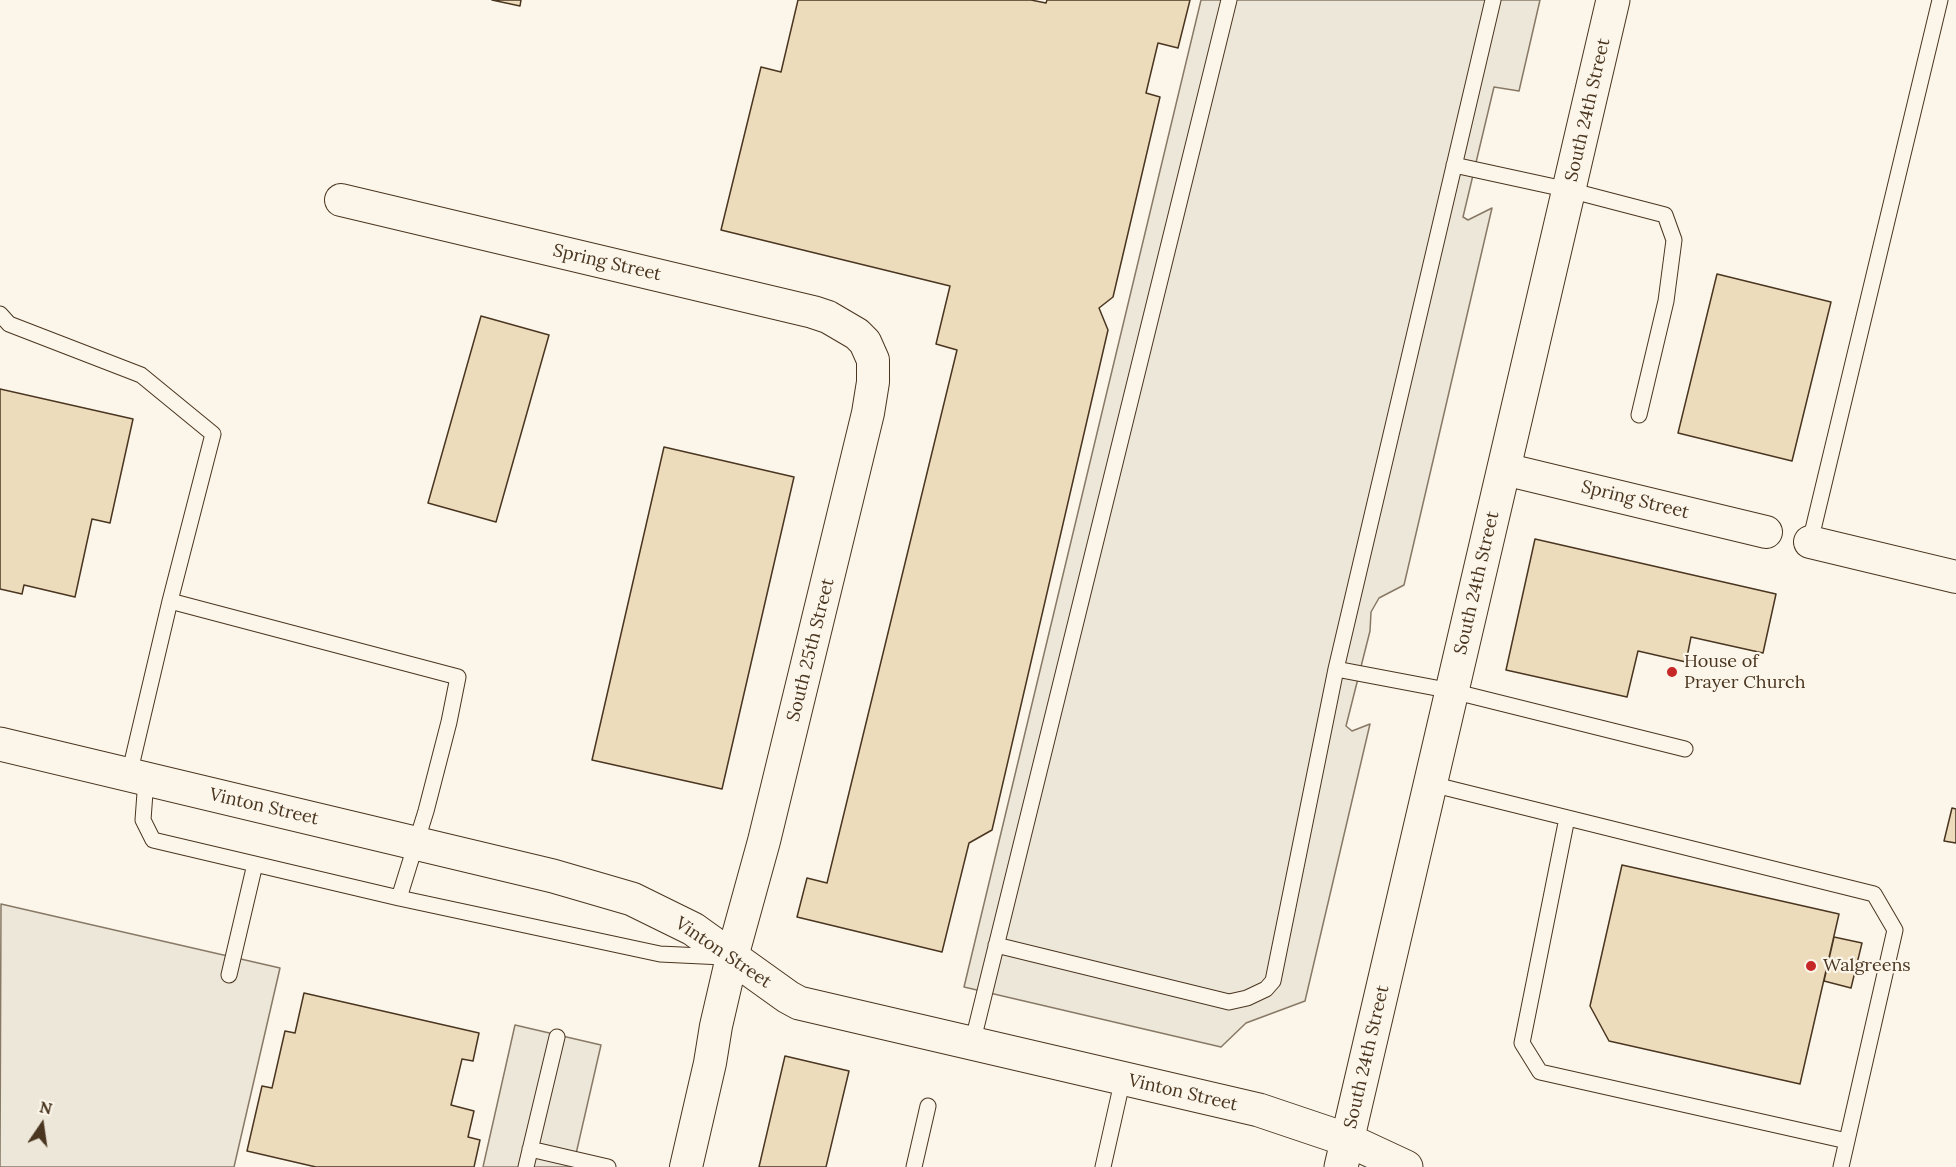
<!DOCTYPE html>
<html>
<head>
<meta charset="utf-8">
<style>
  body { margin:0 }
  #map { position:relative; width:1956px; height:1167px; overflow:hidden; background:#fbf6e9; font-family:Lora,serif }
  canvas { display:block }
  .north { position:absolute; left:12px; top:1095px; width:60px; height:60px; -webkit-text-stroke:4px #fbf6e9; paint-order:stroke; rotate:13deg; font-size:16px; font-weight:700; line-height:24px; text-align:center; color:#4a3520 }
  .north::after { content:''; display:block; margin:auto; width:21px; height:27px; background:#4a3520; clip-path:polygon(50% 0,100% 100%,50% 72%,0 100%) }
</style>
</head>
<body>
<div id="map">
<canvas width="1956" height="1167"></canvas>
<div class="north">N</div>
</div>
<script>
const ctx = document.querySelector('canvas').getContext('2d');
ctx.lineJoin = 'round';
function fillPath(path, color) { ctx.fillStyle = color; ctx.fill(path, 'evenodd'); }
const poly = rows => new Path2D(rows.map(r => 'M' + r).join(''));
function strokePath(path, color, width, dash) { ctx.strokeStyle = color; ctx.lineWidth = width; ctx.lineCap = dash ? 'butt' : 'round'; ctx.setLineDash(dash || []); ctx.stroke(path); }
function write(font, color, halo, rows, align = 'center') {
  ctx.font = font + ' Lora,serif'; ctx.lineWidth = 4.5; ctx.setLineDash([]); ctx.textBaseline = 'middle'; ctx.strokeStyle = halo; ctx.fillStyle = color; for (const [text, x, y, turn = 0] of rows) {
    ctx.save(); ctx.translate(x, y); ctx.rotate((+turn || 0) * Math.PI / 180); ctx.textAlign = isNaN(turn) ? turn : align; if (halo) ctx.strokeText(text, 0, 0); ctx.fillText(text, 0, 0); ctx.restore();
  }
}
const parking = poly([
  [1201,0,1540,0,1519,91,1494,87,1463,217,1468,220,1492,208,1404,585,1379,598,1371,612,1370,631,1346,726,1352,731,1370,724,1305,1001,1246,1023,1221,1047,964,987,1201,0],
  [1,904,280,968,234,1167,0,1167,1,904],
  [515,1025,601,1045,573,1167,483,1167,515,1025]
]);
fillPath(parking, '#ede7d9');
strokePath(parking, '#887966', 1.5);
const building = poly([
  [492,0,521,0,520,6,492,0],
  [798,0,1031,0,1046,3,1047,0,1190,0,1178,48,1158,43,1146,93,1160,97,1113,297,1099,308,1108,330,992,830,969,843,942,952,797,917,807,878,827,883,957,350,936,344,950,286,721,230,761,67,781,72,798,0],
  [1717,274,1831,302,1792,461,1678,433,1717,274],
  [481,316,549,335,496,522,428,503,481,316],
  [0,389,133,419,110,523,92,519,75,597,24,585,22,594,0,589,0,389],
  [664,447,794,477,722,789,592,760,664,447],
  [1535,539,1776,594,1763,653,1691,637,1686,662,1638,651,1627,697,1506,670,1535,539],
  [1952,808,1956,809,1956,843,1944,841,1952,808],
  [1622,865,1839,914,1800,1084,1609,1041,1590,1006,1622,865],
  [1834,937,1862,943,1851,988,1824,981,1834,937],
  [304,993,479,1033,473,1061,462,1059,451,1105,474,1111,468,1137,480,1140,474,1167,316,1167,247,1151,262,1086,272,1088,285,1031,295,1033,304,993],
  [785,1056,849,1071,826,1167,759,1167,785,1056]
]);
fillPath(building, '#ecdcbc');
strokePath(building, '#4a3520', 1.5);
const service = poly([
  [1454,165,1569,190,1665,215,1674,240,1666,301,1639,415],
  [0,314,9,324,141,375,213,434,170,601,129,775],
  [1810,542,1940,0],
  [1336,669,1452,691,1685,749],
  [146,779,143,820,153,840,399,898,426,811,449,722,458,677,170,601],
  [1431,784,1874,894,1895,930,1841,1167],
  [1567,818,1522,1043,1540,1072,1847,1141],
  [399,898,660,954,723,957],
  [996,945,1229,1002,1247,998,1266,989,1273,981,1336,669,1493,0],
  [229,975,255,864],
  [972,1044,1229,0],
  [530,1149,608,1167],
  [526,1167,557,1037],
  [914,1167,928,1106],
  [1103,1167,1123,1078]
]);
const minor = poly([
  [341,200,813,312,828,317,857,334,865,342,873,360,873,382,868,413,764,841,732,957,716,1026,710,1063,686,1167],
  [1504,469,1766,532],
  [1810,542,1956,577]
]);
const tertiary = poly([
  [0,744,553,876,632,899,693,929,788,997,799,1003,1259,1110,1348,1140]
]);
const secondary = poly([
  [1348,1140,1406,1167],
  [1341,1167,1613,0]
]);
strokePath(service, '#4a3520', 17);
strokePath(minor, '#4a3520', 34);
strokePath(tertiary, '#4a3520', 35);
strokePath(secondary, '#4a3520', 35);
strokePath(service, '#fbf6e9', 15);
strokePath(minor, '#fbf6e9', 32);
strokePath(tertiary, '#fbf6e9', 33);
strokePath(secondary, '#fbf6e9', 33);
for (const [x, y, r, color] of [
  [1672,672,6,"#c62828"],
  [1811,966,6,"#c62828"]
]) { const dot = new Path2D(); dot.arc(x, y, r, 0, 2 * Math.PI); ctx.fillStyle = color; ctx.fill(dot); strokePath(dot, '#fbf6e9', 2); }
write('18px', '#4a3520', '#fbf6e9', [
  ["South 24th Street",1588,110,-77],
  ["Spring Street",607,263,13],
  ["Spring Street",1635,500,14],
  ["South 24th Street",1477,583,-77],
  ["South 25th Street",811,650,-76],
  ["Vinton Street",264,807,13],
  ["Vinton Street",723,953,34],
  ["South 24th Street",1367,1057,-77],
  ["Vinton Street",1183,1093,13]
]);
write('18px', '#4a3520', '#fbf6e9', [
  ["House of",1684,662],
  ["Prayer Church",1684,683],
  ["Walgreens",1823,966]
], 'left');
</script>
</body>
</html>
